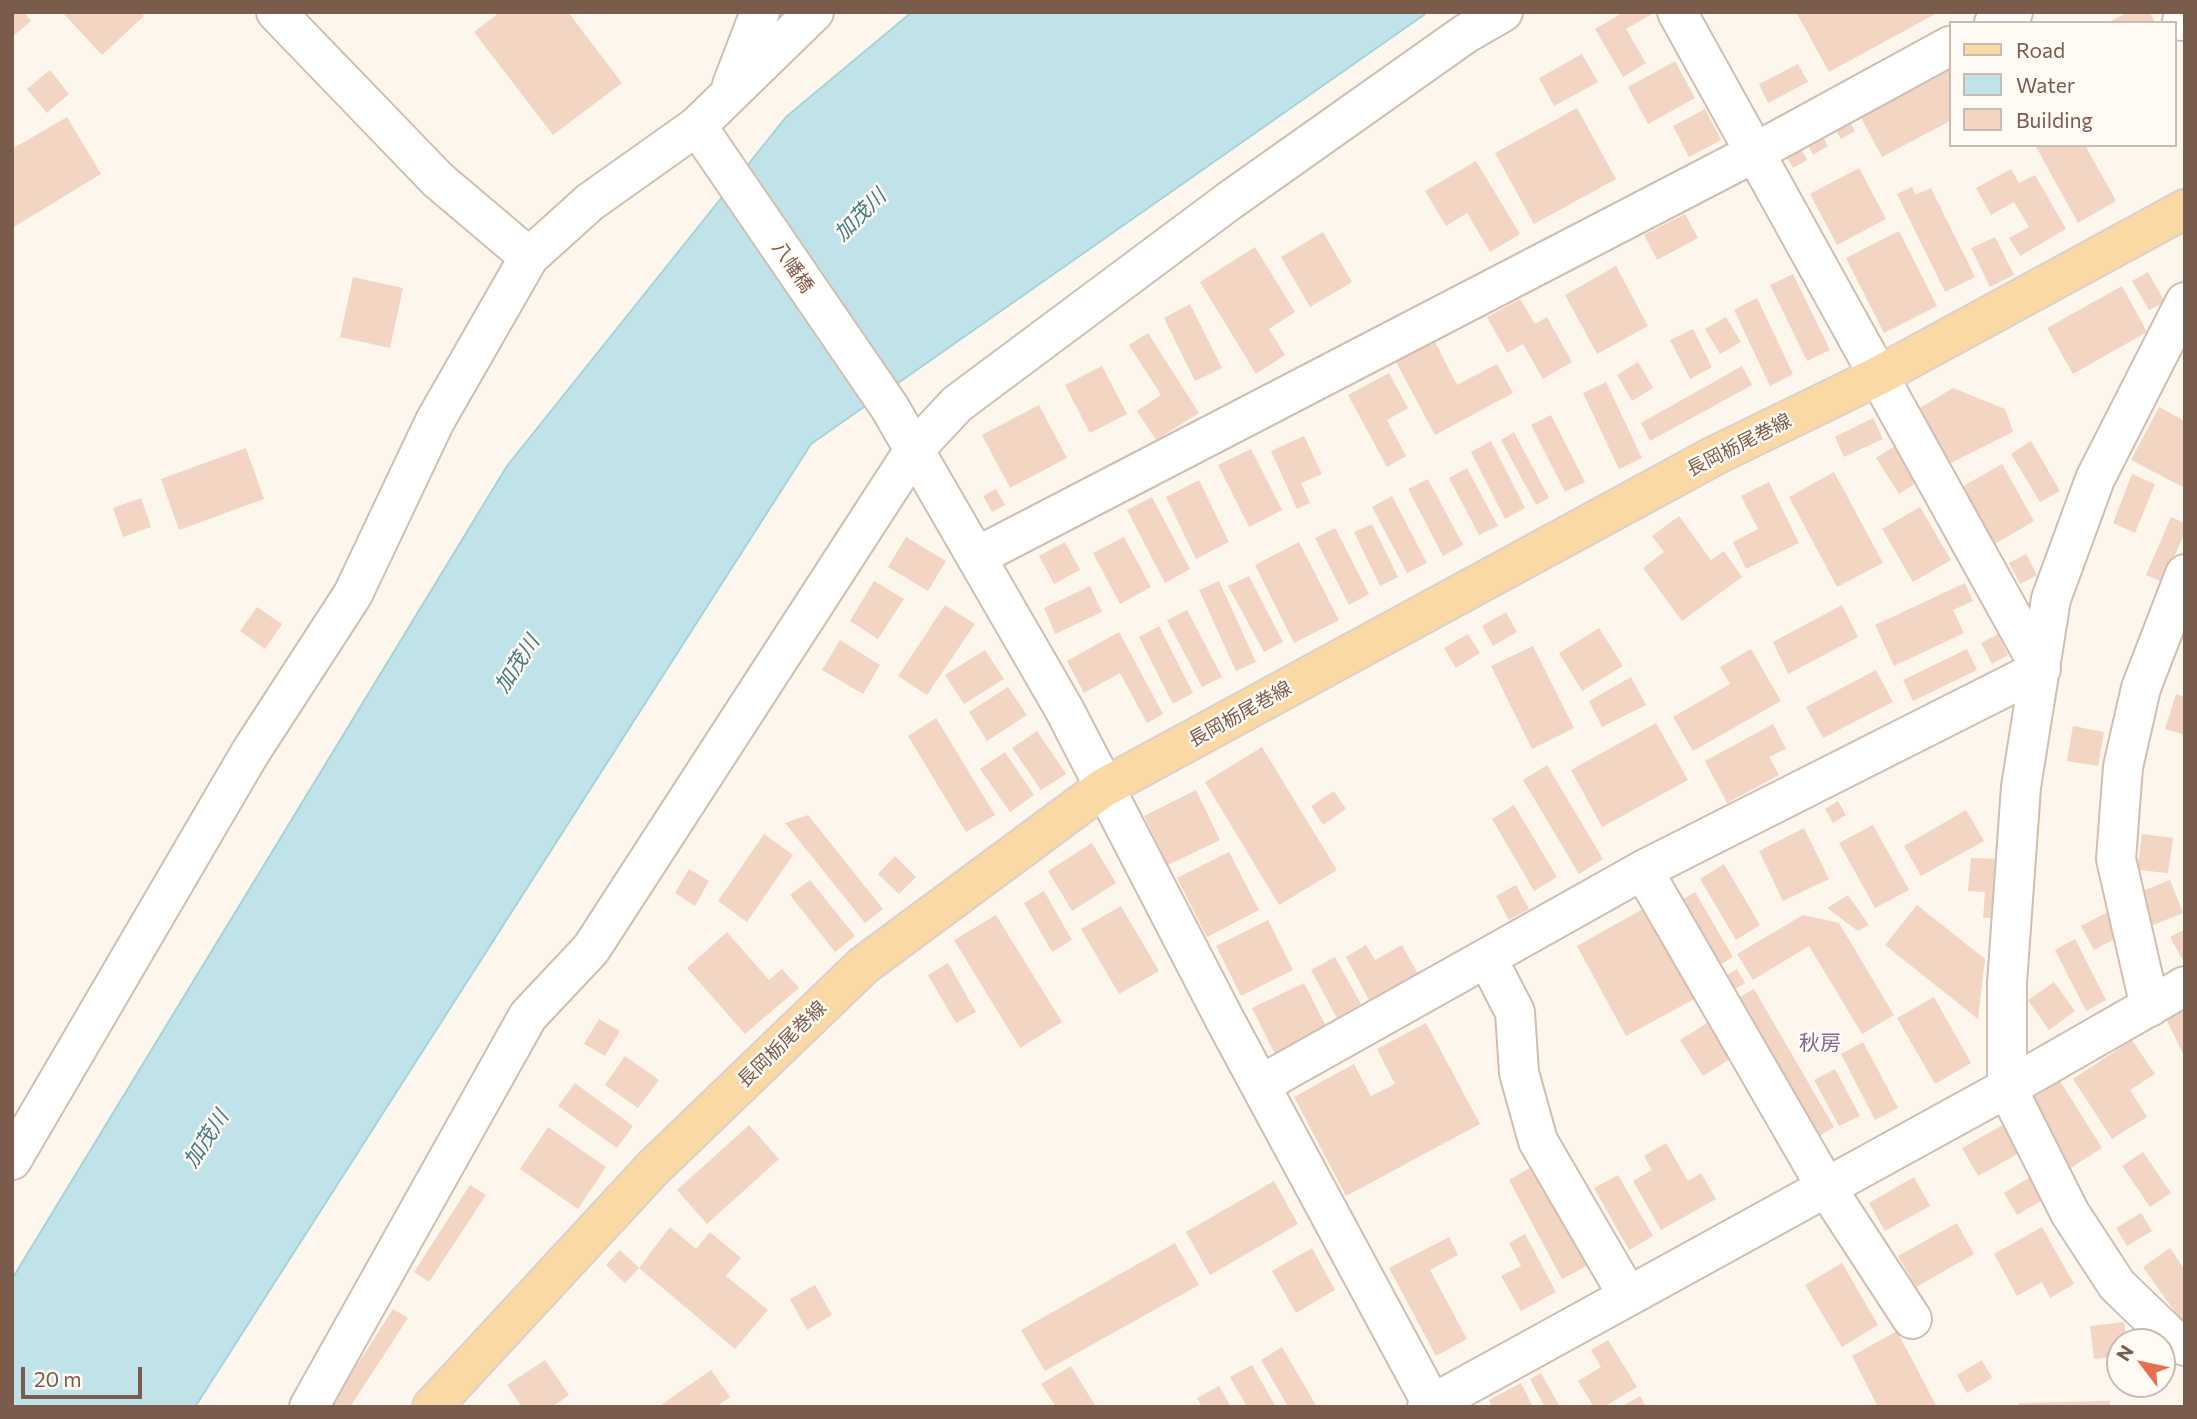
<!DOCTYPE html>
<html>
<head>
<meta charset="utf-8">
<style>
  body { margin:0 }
  #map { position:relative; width:2197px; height:1419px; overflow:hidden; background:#fdf6ec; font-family:Commissioner,sans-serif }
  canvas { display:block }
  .frame { position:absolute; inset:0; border:14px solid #7a5c4d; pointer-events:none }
  .legend { position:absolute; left:1949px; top:21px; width:228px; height:126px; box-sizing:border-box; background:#fffaf3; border:2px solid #cabbb1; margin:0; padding:9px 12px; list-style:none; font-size:21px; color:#7a5c4d }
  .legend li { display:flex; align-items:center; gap:14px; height:35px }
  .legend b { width:35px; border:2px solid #cabbb1 }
  .north { position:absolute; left:2106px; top:1328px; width:70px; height:70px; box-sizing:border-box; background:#fffaf3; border:2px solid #cabbb1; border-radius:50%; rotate:302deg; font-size:19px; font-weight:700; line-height:28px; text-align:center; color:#7a5c4d }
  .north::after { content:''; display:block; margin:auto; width:24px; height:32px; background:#e76f51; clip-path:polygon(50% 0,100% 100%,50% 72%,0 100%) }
  .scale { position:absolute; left:21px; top:1367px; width:121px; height:32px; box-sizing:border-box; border:4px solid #7a5c4d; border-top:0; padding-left:9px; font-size:21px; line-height:24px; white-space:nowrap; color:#7a5c4d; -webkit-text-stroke:5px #fffaf3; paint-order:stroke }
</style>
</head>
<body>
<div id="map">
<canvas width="2197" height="1419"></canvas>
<div class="frame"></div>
<ul class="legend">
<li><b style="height:9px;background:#fbd9a5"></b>Road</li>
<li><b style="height:19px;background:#bfe3e8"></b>Water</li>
<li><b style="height:19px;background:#f3d5c3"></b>Building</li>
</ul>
<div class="north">N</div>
<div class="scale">20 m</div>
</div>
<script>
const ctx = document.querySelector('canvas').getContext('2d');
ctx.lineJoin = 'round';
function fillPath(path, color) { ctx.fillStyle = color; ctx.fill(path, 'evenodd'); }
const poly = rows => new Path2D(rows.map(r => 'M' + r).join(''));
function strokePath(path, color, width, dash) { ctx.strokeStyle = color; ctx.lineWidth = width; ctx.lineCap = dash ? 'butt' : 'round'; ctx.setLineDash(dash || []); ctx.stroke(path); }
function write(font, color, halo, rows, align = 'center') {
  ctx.font = font + ' Commissioner,"Noto Sans JP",sans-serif'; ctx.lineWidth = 5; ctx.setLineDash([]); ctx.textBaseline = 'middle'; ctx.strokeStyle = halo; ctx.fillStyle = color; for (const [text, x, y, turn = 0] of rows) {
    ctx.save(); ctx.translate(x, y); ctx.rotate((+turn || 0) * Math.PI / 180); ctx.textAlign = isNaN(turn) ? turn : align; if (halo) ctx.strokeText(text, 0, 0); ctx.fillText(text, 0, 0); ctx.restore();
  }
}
const water = poly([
  [912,12,1428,12,811,444,195,1407,12,1407,12,1279,507,466,786,117,912,12]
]);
fillPath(water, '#bfe3e8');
strokePath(water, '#a5d3da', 2);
fillPath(poly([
  [12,12,24,12,31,21,12,37],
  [62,12,141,12,144,16,102,55],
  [500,12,568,12,622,83,553,135,474,32],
  [1624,12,1651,12,1652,14,1626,29,1646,63,1623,77,1595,29],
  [1796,12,1939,12,1829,72],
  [2128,12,2150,12,2155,23,2107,23],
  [1582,54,1598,82,1554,106,1539,78],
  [1675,61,1695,98,1648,124,1628,87],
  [1798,64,1808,82,1768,103,1759,84],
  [1950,68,1950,121,1882,157,1860,116],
  [50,70,69,94,47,113,27,89],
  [1577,108,1616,179,1534,224,1495,153],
  [1705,109,1721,140,1689,157,1673,126],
  [67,117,101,174,12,228,12,149],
  [1849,120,1855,131,1841,139,1834,128],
  [1822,135,1828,146,1813,155,1807,143],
  [2035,145,2085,145,2116,201,2078,223],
  [1801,148,1807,160,1793,168,1786,156],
  [1476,161,1520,234,1490,252,1467,213,1446,226,1425,191],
  [1859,168,1886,219,1837,245,1810,194],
  [2011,169,2019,183,2035,175,2066,229,2020,256,2009,238,2029,227,2014,202,1991,215,1976,188],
  [1912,187,1915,195,1931,188,1975,277,1945,292,1897,194],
  [1685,214,1698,238,1657,260,1644,235],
  [1899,231,1937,306,1884,333,1846,258],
  [1323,232,1352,282,1310,307,1281,257],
  [1995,237,2014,275,1990,287,1971,248],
  [1255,247,1295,312,1269,329,1285,355,1256,374,1200,282],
  [1616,266,1648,326,1597,354,1565,295],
  [2148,272,2165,302,2149,310,2132,281],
  [1793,274,1830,350,1807,361,1770,285],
  [353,277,403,288,390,348,340,337],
  [2122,286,2147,332,2073,374,2047,328],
  [1757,298,1793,374,1770,386,1734,310],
  [1520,299,1535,324,1547,317,1572,362,1543,379,1523,344,1507,353,1487,317],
  [1190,304,1222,368,1195,381,1164,318],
  [1726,317,1741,342,1720,354,1705,329],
  [1693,329,1712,367,1690,379,1670,340],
  [1148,333,1199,413,1156,440,1137,411,1161,395,1129,345],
  [1435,342,1457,385,1497,364,1513,393,1435,435,1396,362],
  [1638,362,1653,388,1632,401,1617,375],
  [1102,366,1127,414,1090,433,1065,385],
  [1742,366,1752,385,1650,441,1641,423],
  [1389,373,1408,408,1387,420,1406,456,1387,467,1348,395],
  [1606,382,1642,458,1619,469,1583,393],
  [1953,388,2005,409,2013,432,1949,464,1918,409],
  [1039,405,1067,458,1010,488,982,435],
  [2159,407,2185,421,2185,488,2131,460],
  [1551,415,1585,482,1565,492,1531,425],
  [1873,418,1883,439,1844,457,1835,437],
  [1514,432,1549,498,1536,505,1501,440],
  [1304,436,1322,474,1301,483,1310,503,1297,509,1271,451],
  [1491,441,1525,508,1505,519,1471,452],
  [2031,441,2060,491,2040,502,2011,454],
  [1896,445,1918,482,1899,494,1876,458],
  [246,448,264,499,179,530,161,479],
  [1251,449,1282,510,1249,527,1218,465],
  [2002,464,2034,521,1993,545,1960,488],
  [1467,468,1498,526,1479,535,1449,478],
  [1834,472,1883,563,1837,587,1789,497],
  [2132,474,2155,484,2135,533,2113,523],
  [1428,479,1463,545,1443,556,1408,489],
  [1199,480,1229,542,1196,559,1166,497],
  [1769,482,1799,543,1746,569,1733,542,1758,529,1741,496],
  [996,489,1005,505,992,512,983,496],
  [1392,496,1427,563,1407,573,1372,507],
  [1152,497,1190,569,1165,583,1127,510],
  [141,498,151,527,123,537,113,508],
  [1920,507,1951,560,1913,582,1882,529],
  [1679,516,1711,560,1724,551,1742,577,1682,621,1643,568,1664,552,1652,536],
  [2171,517,2185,523,2185,532,2163,582,2146,575],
  [1372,524,1398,577,1380,586,1354,532],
  [1335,528,1369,594,1349,605,1315,538],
  [906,537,946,561,928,591,888,567],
  [1124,537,1151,587,1120,604,1093,553],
  [1065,542,1080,570,1054,584,1039,556],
  [1299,542,1339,620,1294,643,1255,565],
  [2026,554,2037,575,2020,584,2009,563],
  [1249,576,1283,642,1264,652,1228,586],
  [874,581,904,599,878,639,850,621],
  [1219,581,1256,662,1236,671,1199,590],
  [1965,583,1973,601,1953,610,1964,633,1894,666,1875,625],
  [1090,586,1102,612,1055,634,1044,608],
  [945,605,975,624,927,695,898,676],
  [1842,605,1858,637,1788,674,1773,642],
  [257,607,282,624,265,649,240,631],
  [1187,610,1222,677,1202,687,1167,620],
  [1506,612,1517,632,1493,646,1482,626],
  [1159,626,1193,693,1173,704,1139,637],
  [1599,628,1623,666,1582,691,1559,653],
  [1119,632,1163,714,1147,723,1120,673,1084,693,1067,661],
  [1468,634,1480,653,1456,668,1444,648],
  [1998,634,2008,655,1992,664,1981,643],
  [840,640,880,665,863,694,822,670],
  [1533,646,1574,728,1532,749,1491,666],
  [1751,649,1781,701,1693,751,1673,717,1730,684,1720,667],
  [1967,649,1977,670,1913,701,1903,680],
  [985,650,1004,679,964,704,945,675],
  [1876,670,1893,702,1823,738,1806,707],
  [1631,677,1646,705,1602,727,1589,701],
  [1008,687,1027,715,987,741,969,712],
  [2176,694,2185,697,2185,735,2165,729],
  [936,718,995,815,966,832,908,736],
  [1656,723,1688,780,1602,827,1571,770],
  [1773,724,1786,749,1769,757,1779,775,1727,803,1705,761],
  [2073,726,2104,732,2098,766,2067,761],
  [1037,731,1066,774,1041,790,1012,748],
  [1262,747,1337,870,1279,905,1205,782],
  [1005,752,1034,795,1010,812,980,769],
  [1547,765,1603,859,1579,874,1523,780],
  [1196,790,1220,840,1168,865,1144,816],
  [1334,791,1346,809,1323,825,1311,806],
  [1838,801,1846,815,1833,823,1825,809],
  [1514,805,1557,877,1534,891,1492,819],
  [1966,810,1984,841,1921,876,1904,846],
  [808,815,883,909,865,923,785,823],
  [1873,825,1909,890,1875,908,1839,843],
  [1804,828,1829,879,1783,901,1759,851],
  [764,834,793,855,747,922,718,901],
  [2142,834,2173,838,2168,873,2137,870],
  [1092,843,1116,883,1072,911,1048,871],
  [1229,852,1259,910,1207,937,1177,878],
  [895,856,916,877,899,894,878,874],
  [1971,858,1999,859,1994,918,1983,918,1985,892,1968,891],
  [1724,864,1760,925,1736,940,1700,879],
  [689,869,709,881,695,906,675,893],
  [810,880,855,936,835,952,790,895],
  [2170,880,2183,913,2153,925,2140,892],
  [1516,885,1529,909,1509,920,1496,896],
  [1044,891,1072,940,1052,952,1024,903],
  [1695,892,1733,957,1718,966,1680,901],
  [1848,895,1869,925,1858,931,1827,908],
  [1917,905,1985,959,1978,1019,1885,945],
  [1121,906,1159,971,1119,994,1081,929],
  [1648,906,1698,997,1626,1036,1577,946],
  [2110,911,2122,935,2094,950,2081,926],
  [996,915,1062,1022,1020,1048,954,940],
  [1803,915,1839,923,1894,1015,1862,1034,1809,946,1753,980,1737,954],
  [1268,920,1293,970,1241,996,1216,946],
  [2185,929,2185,964,2170,937],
  [727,932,769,980,782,969,799,988,745,1034,687,968],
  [2075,939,2106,1000,2086,1011,2055,950],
  [1366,945,1375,960,1402,945,1418,974,1369,1000,1346,957],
  [1335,957,1361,1004,1337,1018,1311,970],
  [948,963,976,1012,956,1023,928,975],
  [1737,969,1745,983,1732,991,1724,977],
  [2054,982,2075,1011,2049,1030,2028,1000],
  [1304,983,1329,1032,1277,1058,1252,1008],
  [1754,989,1834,1127,1816,1138,1736,999],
  [1934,997,1971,1063,1935,1084,1897,1018],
  [2185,1010,2185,1058,2166,1019],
  [599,1019,620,1031,605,1056,584,1044],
  [1712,1020,1735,1056,1703,1076,1680,1040],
  [1426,1023,1480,1124,1346,1196,1294,1097,1354,1064,1371,1096,1395,1084,1377,1049],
  [2132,1040,2155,1074,2130,1090,2147,1117,2112,1139,2073,1079],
  [1863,1042,1898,1108,1875,1120,1841,1054],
  [625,1056,659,1080,638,1108,605,1085],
  [1835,1069,1860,1116,1839,1126,1814,1080],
  [2060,1081,2102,1148,2069,1169,2028,1101],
  [575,1083,633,1126,617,1148,558,1106],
  [2006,1123,2023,1151,1978,1176,1962,1148],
  [749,1125,779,1159,707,1224,677,1190],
  [548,1127,606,1167,578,1209,520,1169],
  [1666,1143,1688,1181,1701,1173,1716,1199,1661,1230,1633,1181,1652,1170,1644,1156],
  [2143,1152,2171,1193,2150,1207,2122,1166],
  [1533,1166,1587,1266,1562,1279,1509,1180],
  [1618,1175,1653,1236,1629,1250,1594,1188],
  [1914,1177,1930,1206,1885,1231,1869,1203],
  [2030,1177,2044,1199,2017,1215,2004,1193],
  [1274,1181,1298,1224,1210,1275,1186,1232],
  [470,1185,486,1195,429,1282,414,1272],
  [2141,1213,2152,1231,2127,1246,2116,1228],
  [1957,1223,1974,1254,1916,1287,1898,1256],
  [670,1227,696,1249,710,1232,741,1258,726,1276,768,1310,735,1349,639,1268,625,1283,606,1265,620,1250,639,1268],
  [2042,1227,2074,1284,2050,1298,2042,1282,2017,1296,1994,1254],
  [1525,1234,1556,1292,1521,1311,1501,1276,1521,1266,1509,1243],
  [1449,1237,1458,1255,1430,1270,1467,1339,1436,1356,1389,1268],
  [1175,1243,1199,1285,1045,1371,1021,1330],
  [1312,1248,1335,1290,1296,1313,1272,1271],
  [2170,1248,2185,1270,2185,1326,2143,1267],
  [1842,1263,1878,1325,1842,1347,1805,1285],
  [815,1285,832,1315,807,1330,790,1299],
  [393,1309,408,1318,350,1407,330,1407],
  [2124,1322,2127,1342,2120,1342,2120,1356,2094,1359,2090,1326],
  [1897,1331,1937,1407,1878,1407,1852,1356],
  [1608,1340,1637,1387,1604,1407,1594,1407,1578,1381,1601,1367,1591,1350],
  [1282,1347,1317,1407,1288,1407,1261,1360],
  [545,1360,569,1395,552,1407,522,1407,507,1385],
  [1982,1360,1992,1378,1967,1393,1957,1375],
  [1252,1365,1276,1407,1247,1407,1230,1377],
  [1071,1366,1096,1407,1056,1407,1041,1384],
  [711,1370,730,1397,716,1407,658,1407],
  [1541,1373,1560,1407,1545,1407,1530,1379],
  [1521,1383,1533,1407,1492,1407,1489,1400],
  [1219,1386,1231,1407,1202,1407,1197,1398],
  [1640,1396,1646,1407,1621,1407],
  [2110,1401,2110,1407,2019,1407,2019,1403]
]), '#f3d5c3');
const minor = poly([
  [276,12,438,180,529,257],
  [2182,21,2185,19],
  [1994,23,2013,12],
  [732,85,760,12],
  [697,126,890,408,1064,709,1225,1020,1432,1404],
  [2185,302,2095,479,2051,599,2021,787,2007,983,2007,1088,2070,1213,2117,1285,2174,1340,2185,1346],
  [976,557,1754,153,1950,46],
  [1643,870,1826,1187,1912,1319],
  [1487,958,1515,1012,1519,1073,1538,1141,1628,1296],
  [2150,1007,2116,859,2123,767,2141,688,2185,574],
  [1260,1085,1643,870,2041,669,1677,12],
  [12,1160,250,753,353,594,435,421,529,257,590,202,697,126,814,12],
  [309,1407,528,1016,591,949,914,450,957,404,1229,201,1465,34,1503,12],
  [1427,1407,2007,1088,2185,986]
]);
const primary = poly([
  [432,1407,653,1168,864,965,1103,788,1714,456,1878,376,2185,209]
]);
strokePath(minor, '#d1beb0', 42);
strokePath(primary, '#dad1cd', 42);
strokePath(minor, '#fff', 38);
strokePath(primary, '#fbd9a5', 38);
write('19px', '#7a5c4d', '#fffaf3', [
  ["八幡橋",793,267,56],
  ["長岡栃尾巻線",1739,445,-27],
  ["長岡栃尾巻線",1240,714,-29],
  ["長岡栃尾巻線",782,1044,-44]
]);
write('italic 21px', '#437c86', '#fffaf3', [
  ["加茂川",860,215,-45],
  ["加茂川",517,664,-57],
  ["加茂川",206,1139,-57]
]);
write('21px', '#846695', '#fffaf3', [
  ["秋房",1820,1043]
]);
</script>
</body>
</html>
